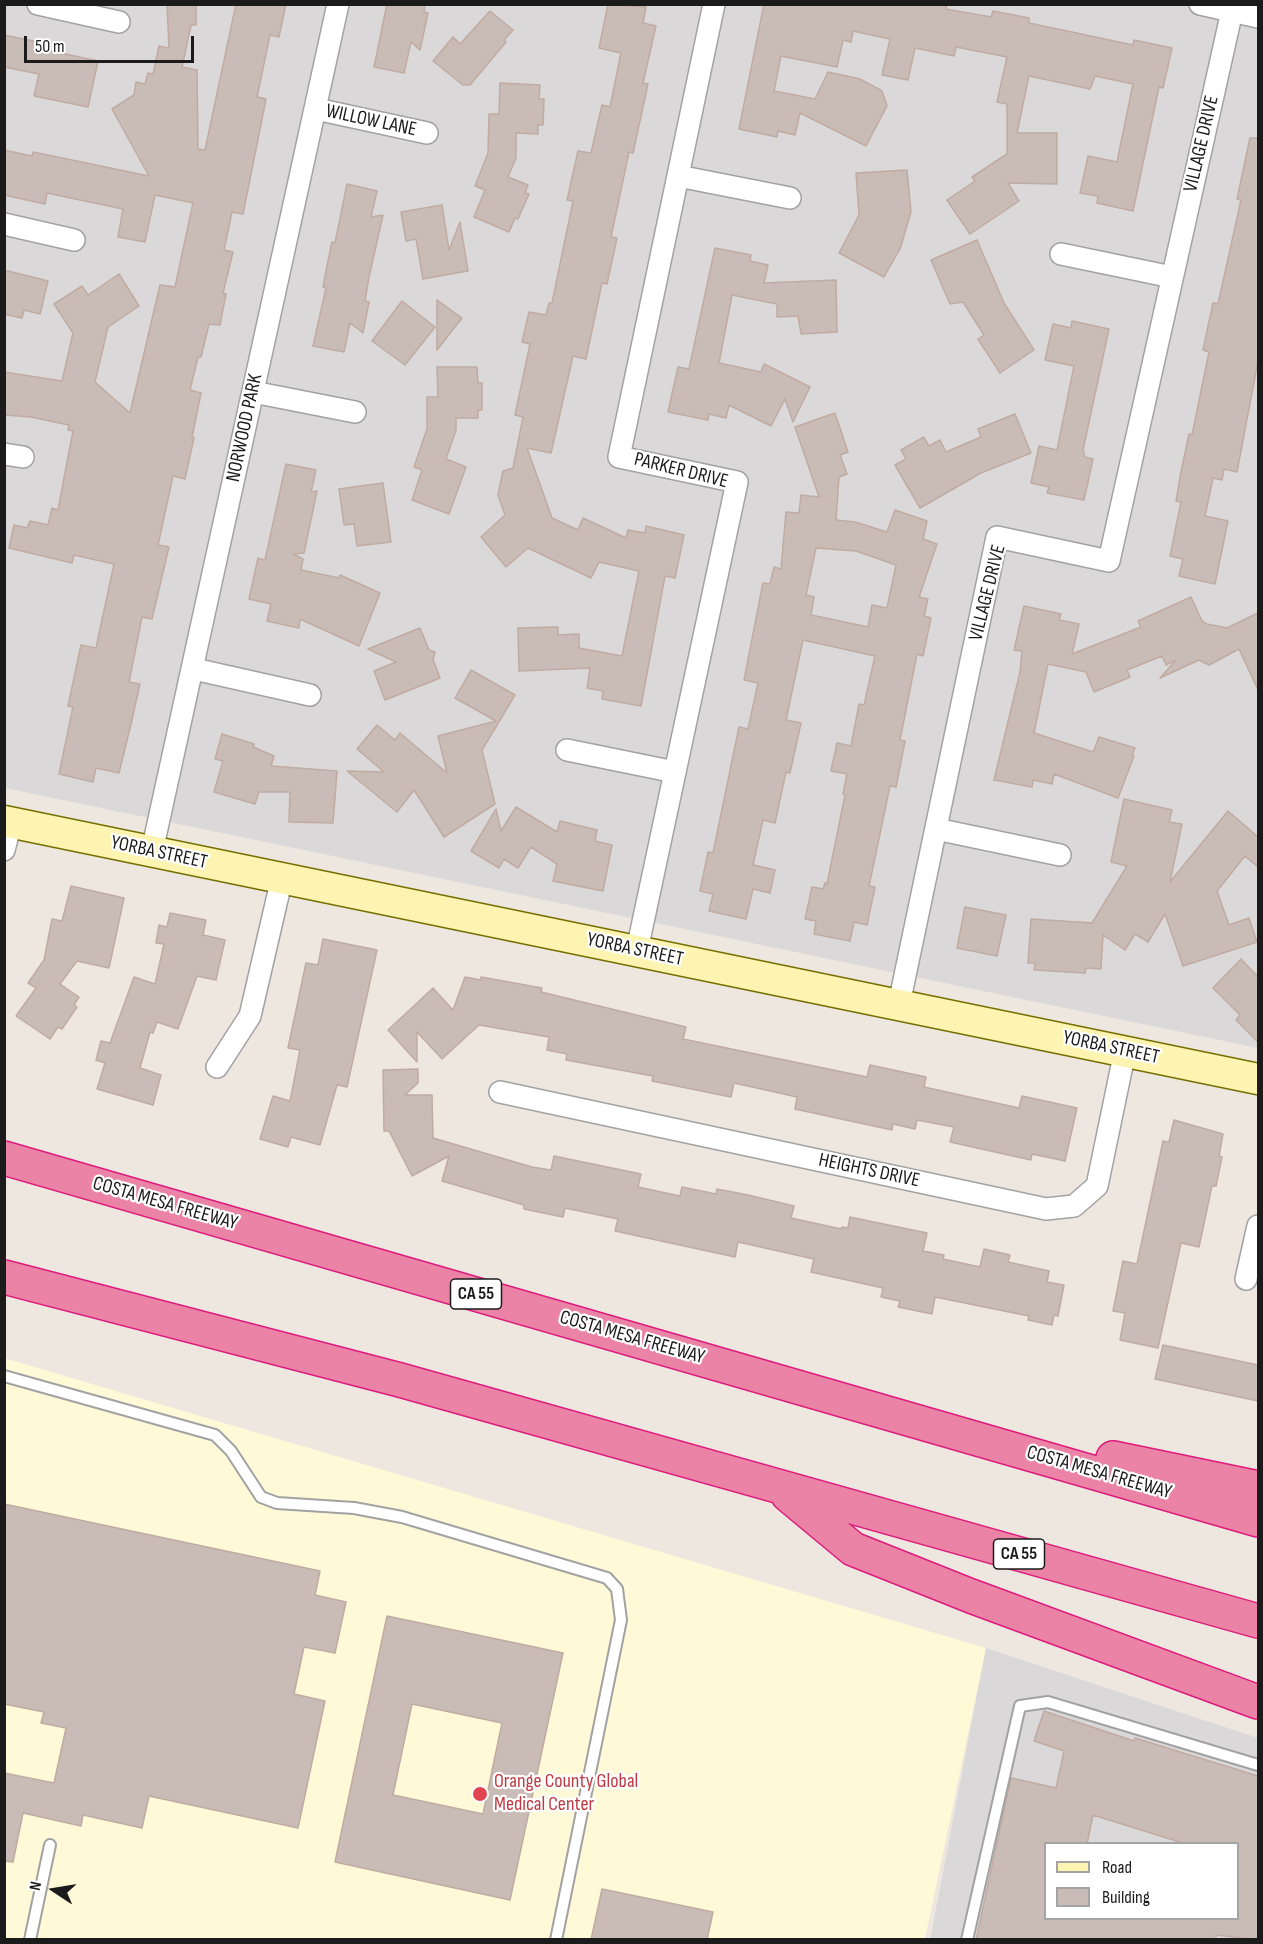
<!DOCTYPE html>
<html>
<head>
<meta charset="utf-8">
<style>
  body { margin:0 }
  #map { position:relative; width:1263px; height:1944px; overflow:hidden; background:#eee7e0; font-family:"Sofia Sans Condensed",sans-serif }
  canvas { display:block }
  .frame { position:absolute; inset:0; border:6px solid #1b1b1b; pointer-events:none }
  .legend { position:absolute; left:1044px; top:1842px; width:195px; height:78px; box-sizing:border-box; background:#fff; border:2px solid #a4a4a4; margin:0; padding:8px 10px; list-style:none; font-size:18px; color:#1b1b1b }
  .legend li { display:flex; align-items:center; gap:12px; height:30px }
  .legend b { width:30px; border:2px solid #a4a4a4 }
  .north { position:absolute; left:24px; top:1860px; width:60px; height:60px; -webkit-text-stroke:4px #fff; paint-order:stroke; rotate:282deg; font-size:16px; font-weight:700; line-height:24px; text-align:center; color:#1b1b1b }
  .north::after { content:''; display:block; margin:auto; width:21px; height:27px; background:#1b1b1b; clip-path:polygon(50% 0,100% 100%,50% 72%,0 100%) }
  .scale { position:absolute; left:24px; top:36px; width:170px; height:27px; box-sizing:border-box; border:3px solid #1b1b1b; border-top:0; padding-left:8px; font-size:18px; line-height:21px; white-space:nowrap; color:#1b1b1b; -webkit-text-stroke:4px #fff; paint-order:stroke }
</style>
</head>
<body>
<div id="map">
<canvas width="1263" height="1944"></canvas>
<div class="frame"></div>
<ul class="legend">
<li><b style="height:8px;background:#fcf4b0"></b>Road</li>
<li><b style="height:16px;background:#c9bcb6"></b>Building</li>
</ul>
<div class="north">N</div>
<div class="scale">50 m</div>
</div>
<script>
const ctx = document.querySelector('canvas').getContext('2d');
ctx.lineJoin = 'round';
function fillPath(path, color) { ctx.fillStyle = color; ctx.fill(path, 'evenodd'); }
const poly = rows => new Path2D(rows.map(r => 'M' + r).join(''));
function strokePath(path, color, width, dash) { ctx.strokeStyle = color; ctx.lineWidth = width; ctx.lineCap = dash ? 'butt' : 'round'; ctx.setLineDash(dash || []); ctx.stroke(path); }
function write(font, color, halo, rows, align = 'center') {
  ctx.font = font + ' "Sofia Sans Condensed",sans-serif'; ctx.lineWidth = 4.5; ctx.setLineDash([]); ctx.textBaseline = 'middle'; ctx.strokeStyle = halo; ctx.fillStyle = color; for (const [text, x, y, turn = 0] of rows) {
    ctx.save(); ctx.translate(x, y); ctx.rotate((+turn || 0) * Math.PI / 180); ctx.textAlign = isNaN(turn) ? turn : align; if (halo) ctx.strokeText(text, 0, 0); ctx.fillText(text, 0, 0); ctx.restore();
  }
}
fillPath(poly([
  [5,5,1258,5,1258,1048,5,788],
  [986,1648,1258,1738,1258,1939,930,1940],
  [1046,1844,1238,1844,1238,1918,1046,1918]
]), '#dad8d8');
fillPath(poly([
  [4,1358,986,1648,925,1939,5,1939]
]), '#fff9d8');
const building = poly([
  [167,4,196,4,196,25,191,25,182,67,197,70,198,149,205,150,236,4,286,4,279,37,270,35,257,97,266,99,243,214,232,212,224,250,233,252,223,293,226,294,220,325,209,324,201,357,198,357,190,390,201,393,192,437,194,438,185,479,173,476,158,545,169,547,152,619,142,617,129,682,140,684,131,724,119,773,96,768,93,782,59,774,73,707,68,706,81,645,96,648,114,564,74,555,72,563,9,548,14,525,27,528,30,521,48,525,52,508,58,510,73,431,68,430,69,425,31,417,4,415,4,372,62,381,73,333,54,304,82,286,88,295,119,274,139,306,108,327,95,382,130,413,160,285,175,287,193,203,155,195,145,242,118,237,123,209,47,193,45,204,4,195,4,150,32,156,33,152,149,176,112,109,134,95,136,82,145,84,148,73,153,74,159,46,169,48,167,4],
  [387,4,425,4,424,12,428,13,420,50,411,42,404,73,374,67,387,4],
  [608,4,646,7,643,23,656,26,643,83,648,84,633,153,629,152,611,237,617,238,607,284,602,283,586,359,573,356,551,453,527,448,552,518,578,530,583,518,626,538,628,530,645,533,646,526,684,535,675,578,665,576,641,706,602,699,603,691,587,688,590,668,519,671,518,628,558,627,558,635,579,634,579,648,622,656,639,571,599,562,591,578,528,548,506,567,481,537,505,515,498,495,503,471,513,468,523,417,515,415,530,344,522,342,529,312,546,315,549,303,552,303,573,201,567,200,578,151,591,153,602,105,610,107,621,53,599,48,608,4],
  [764,4,947,4,946,9,991,17,993,11,1029,18,1029,23,1133,45,1134,40,1172,48,1163,88,1159,87,1133,211,1097,203,1098,196,1080,193,1088,156,1117,162,1133,84,1095,76,1090,89,1029,76,1017,133,1057,133,1057,184,1008,183,1019,201,970,234,947,200,975,181,972,177,1007,154,1007,104,997,102,1007,57,956,47,954,56,915,48,908,80,882,75,890,39,853,31,851,42,843,40,837,67,781,56,774,91,815,99,828,72,860,79,882,91,887,106,866,146,800,113,795,135,778,131,777,137,739,129,764,4],
  [490,11,513,30,504,40,506,42,470,85,463,85,433,61,453,37,460,44,490,11],
  [4,35,43,43,42,49,98,61,88,107,34,96,39,74,4,67,4,35],
  [500,83,540,85,539,99,544,99,543,125,538,125,538,134,516,133,516,158,508,177,528,185,525,193,529,194,518,219,515,218,509,232,474,217,485,190,475,186,488,153,489,114,499,114,500,83],
  [1250,138,1258,138,1258,361,1237,472,1224,469,1222,480,1213,478,1205,516,1228,521,1215,584,1179,576,1183,559,1170,556,1181,502,1176,501,1181,472,1189,434,1192,435,1209,352,1203,350,1213,303,1218,304,1241,200,1237,199,1250,138],
  [907,170,911,212,900,249,884,277,839,253,859,215,856,173,907,170],
  [347,184,377,191,371,217,383,215,369,277,365,301,369,302,363,333,350,323,344,352,313,346,326,288,323,287,328,261,332,242,335,243,347,184],
  [442,205,449,250,460,222,468,271,423,279,416,239,406,241,401,212,442,205],
  [977,240,1004,303,1034,350,1000,373,978,339,984,335,963,302,950,304,931,260,977,240],
  [715,248,751,255,750,261,768,265,764,283,836,280,837,332,801,334,798,316,777,317,777,304,732,295,719,363,761,372,764,364,810,387,793,422,785,399,771,426,729,405,726,418,709,414,708,420,668,412,678,367,689,369,715,248],
  [4,270,48,281,40,314,24,310,22,318,4,314,4,270],
  [437,300,462,318,437,350,437,300],
  [402,301,435,327,405,365,372,341,402,301],
  [1072,321,1109,329,1083,450,1085,457,1093,459,1084,500,1047,493,1049,487,1031,483,1039,446,1057,450,1074,366,1045,360,1053,324,1071,328,1072,321],
  [437,367,477,367,478,383,482,383,482,410,478,410,478,418,456,418,456,430,446,459,466,467,449,514,412,500,422,470,414,467,427,429,427,397,438,397,437,367],
  [835,413,848,452,840,455,847,474,839,477,836,520,855,522,887,532,895,510,927,521,923,539,937,544,919,597,928,599,924,616,931,618,923,656,917,654,900,740,905,741,896,787,890,786,869,886,875,887,867,925,854,922,850,941,814,934,816,921,805,919,812,887,823,889,825,883,827,884,845,795,843,794,847,774,831,771,837,743,851,746,859,704,864,705,875,656,803,640,786,720,801,723,790,773,786,772,775,823,763,820,753,865,775,870,770,893,753,889,746,919,709,911,713,894,700,891,708,852,713,853,739,727,748,729,758,683,744,680,763,583,770,584,774,567,781,569,786,512,799,513,801,495,819,497,795,427,835,413],
  [816,548,856,551,896,565,887,608,872,605,868,627,811,615,814,597,806,595,816,548],
  [1015,414,1031,453,981,473,920,508,895,465,906,459,901,450,924,437,929,446,940,440,946,452,981,437,978,429,1015,414],
  [286,464,316,470,311,492,317,491,304,553,293,554,303,559,301,570,339,578,340,575,380,593,359,646,300,619,299,628,267,621,271,604,249,599,258,558,265,560,286,464],
  [383,483,391,542,357,546,354,524,344,525,339,489,383,483],
  [1191,597,1202,621,1207,624,1227,628,1258,613,1258,690,1239,649,1209,665,1199,660,1160,678,1176,660,1166,665,1162,656,1127,670,1130,677,1094,692,1086,672,1048,664,1034,733,1093,752,1099,737,1135,748,1132,755,1134,756,1118,798,1054,774,1052,784,1033,780,1032,787,994,780,1020,672,1022,651,1014,650,1024,606,1061,614,1059,620,1079,624,1072,654,1141,627,1138,621,1191,597],
  [420,628,429,650,435,652,433,659,440,678,385,700,374,671,396,662,368,649,420,628],
  [471,670,515,695,482,750,495,804,444,837,414,790,397,812,347,771,384,772,357,749,377,725,395,740,400,733,447,773,438,736,496,721,455,698,471,670],
  [222,734,254,744,253,747,274,756,271,766,337,771,333,823,289,822,290,792,259,792,255,804,214,792,223,761,215,759,222,734],
  [1124,799,1172,810,1169,822,1182,824,1170,882,1228,811,1258,837,1258,867,1245,856,1217,891,1229,925,1249,918,1257,942,1183,966,1165,914,1148,942,1135,934,1125,950,1103,935,1101,969,1086,968,1085,973,1034,970,1035,963,1028,963,1031,919,1092,923,1127,866,1111,862,1124,799],
  [516,807,557,832,560,821,597,830,595,841,612,845,603,891,553,881,557,864,531,847,518,868,504,859,499,868,471,851,496,809,501,831,516,807],
  [71,886,124,898,109,968,77,961,60,984,79,997,74,1005,77,1007,62,1029,58,1027,50,1039,16,1016,36,988,28,983,44,960,52,919,62,921,71,886],
  [965,907,1006,915,997,956,957,948,965,907],
  [170,913,206,920,203,935,225,940,216,980,197,976,178,1029,157,1022,153,1033,150,1032,140,1068,161,1075,153,1105,97,1089,105,1063,96,1060,101,1041,110,1043,134,977,155,984,164,944,156,943,159,925,167,927,170,913],
  [323,939,377,950,347,1087,337,1085,320,1145,291,1137,288,1147,260,1139,273,1096,290,1101,300,1050,288,1048,306,963,318,965,323,939],
  [1241,959,1258,977,1258,1042,1236,1020,1240,1015,1213,988,1241,959],
  [465,977,481,980,481,977,542,988,541,992,686,1027,683,1039,867,1077,870,1065,926,1077,924,1087,1019,1108,1022,1096,1077,1108,1065,1161,1032,1154,1031,1160,950,1142,954,1127,917,1120,915,1129,893,1124,892,1130,795,1109,797,1097,734,1083,731,1097,652,1081,653,1076,566,1060,567,1054,547,1050,549,1037,479,1025,442,1059,417,1032,417,1062,388,1030,433,988,453,1010,465,977],
  [418,1069,418,1083,405,1095,432,1095,433,1138,532,1167,551,1170,554,1156,641,1174,638,1187,680,1196,682,1187,716,1194,717,1189,748,1195,794,1206,791,1218,841,1229,842,1227,848,1228,850,1217,927,1233,923,1251,944,1255,943,1259,980,1267,984,1249,1010,1255,1008,1262,1049,1271,1047,1282,1064,1285,1058,1316,1054,1315,1052,1325,1028,1320,1029,1316,935,1297,932,1314,898,1307,900,1301,881,1297,883,1288,811,1272,814,1259,738,1242,735,1257,615,1231,618,1219,565,1208,563,1217,524,1209,524,1205,442,1181,449,1156,412,1176,389,1131,384,1131,383,1070,418,1069],
  [1174,1120,1223,1134,1219,1156,1222,1157,1216,1186,1212,1186,1199,1247,1181,1243,1158,1348,1120,1340,1125,1313,1113,1311,1123,1261,1137,1264,1163,1141,1169,1142,1174,1120],
  [1163,1345,1258,1365,1258,1401,1155,1379,1163,1345],
  [4,1504,320,1571,315,1595,346,1602,335,1653,304,1647,294,1694,325,1701,298,1828,149,1796,142,1828,83,1815,81,1826,23,1813,13,1862,4,1861,4,1773,54,1783,66,1728,41,1723,44,1712,4,1704,4,1504],
  [387,1616,563,1653,510,1900,335,1862,387,1616],
  [412,1704,502,1723,483,1814,393,1795,412,1704],
  [1044,1711,1134,1741,1135,1738,1258,1776,1258,1940,1216,1935,1216,1940,976,1940,1011,1778,1056,1788,1064,1751,1034,1741,1044,1711],
  [1093,1815,1186,1844,1238,1844,1238,1918,1046,1918,1046,1844,1087,1844,1093,1815],
  [602,1889,713,1912,707,1940,591,1940,602,1889]
]);
fillPath(building, '#c9bcb6');
strokePath(building, '#c0aba2', 1.5);
const lane = poly([
  [4,1376,215,1435,231,1451,261,1497,277,1503,354,1508,402,1517,607,1578,617,1589,621,1620,556,1940],
  [30,1940,50,1845],
  [967,1940,1020,1706,1048,1702,1258,1765]
]);
const street = poly([
  [38,4,119,22],
  [1200,4,1258,17],
  [316,109,427,133],
  [678,176,790,198],
  [4,224,74,240],
  [1061,254,1172,277],
  [253,392,355,412],
  [4,454,23,457],
  [194,669,310,695],
  [567,750,675,772],
  [936,829,1060,855],
  [4,850,11,823],
  [152,851,338,4],
  [637,950,737,482,619,457,714,4],
  [899,1004,997,537,1109,561,1232,11],
  [217,1067,250,1016,282,878],
  [500,1092,1046,1209,1074,1206,1097,1186,1125,1051],
  [1246,1279,1258,1226]
]);
const secondary = poly([
  [4,821,1258,1079]
]);
const highway = poly([
  [4,1158,1258,1520],
  [4,1277,400,1380,1258,1621],
  [1113,1458,1258,1488],
  [788,1495,853,1549,971,1596,1258,1702]
]);
strokePath(lane, '#a2a2a2', 14);
strokePath(street, '#a2a2a2', 24);
strokePath(secondary, '#756f00', 33);
strokePath(highway, '#de1b7c', 36);
strokePath(lane, '#fff', 10);
strokePath(street, '#fff', 21);
strokePath(secondary, '#fcf4b0', 30);
strokePath(highway, '#ea83a6', 33);
for (const [x, y, r, color] of [
  [480,1794,8,"#e0444e"]
]) { const dot = new Path2D(); dot.arc(x, y, r, 0, 2 * Math.PI); ctx.fillStyle = color; ctx.fill(dot); strokePath(dot, '#fff', 2); }
for (const [x, y, w] of [
  [476,1294,51],
  [1019,1554,51]
]) { const box = new Path2D(); box.roundRect(x - w / 2, y - 15, w, 30, 4.5); ctx.fillStyle = '#fff'; ctx.fill(box); strokePath(box, '#1b1b1b', 1.5); }
write('bold 18px', '#1b1b1b', null, [
  ["CA 55",476,1294],
  ["CA 55",1019,1554]
]);
write('20px', '#1b1b1b', '#fff', [
  ["WILLOW LANE",371,121,12],
  ["VILLAGE DRIVE",1202,144,-77],
  ["NORWOOD PARK",245,428,-78],
  ["PARKER DRIVE",681,471,14],
  ["VILLAGE DRIVE",988,593,-76],
  ["YORBA STREET",159,853,12],
  ["YORBA STREET",635,950,12],
  ["YORBA STREET",1111,1048,12],
  ["HEIGHTS DRIVE",869,1171,12],
  ["COSTA MESA FREEWAY",165,1204,16],
  ["COSTA MESA FREEWAY",632,1338,16],
  ["COSTA MESA FREEWAY",1099,1473,16]
]);
write('20px', '#be3a42', '#fff', [
  ["Orange County Global",494,1782],
  ["Medical Center",494,1805]
], 'left');
</script>
</body>
</html>
